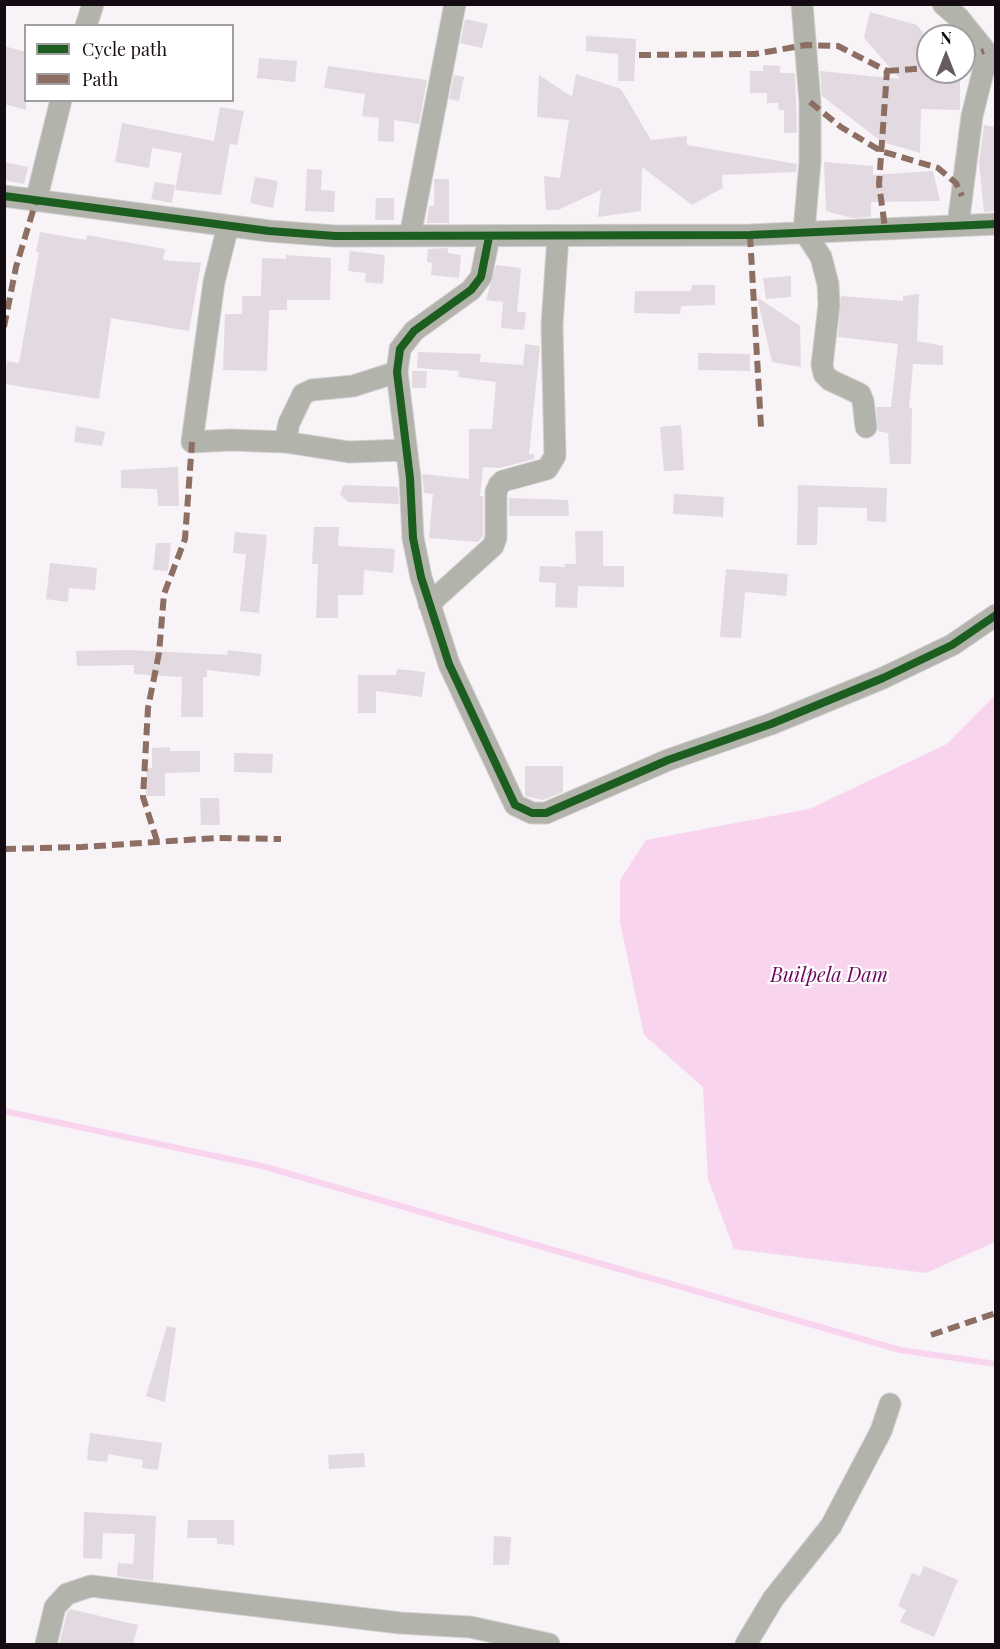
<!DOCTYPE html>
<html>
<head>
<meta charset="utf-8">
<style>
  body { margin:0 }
  #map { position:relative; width:1000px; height:1649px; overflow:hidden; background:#f8f3f7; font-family:"Playfair Display",serif }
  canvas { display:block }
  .frame { position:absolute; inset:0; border:6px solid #150b12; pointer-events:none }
  .legend { position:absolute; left:24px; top:24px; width:210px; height:78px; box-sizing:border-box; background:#fff; border:2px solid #a19da0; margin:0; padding:8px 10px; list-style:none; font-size:18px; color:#150b12 }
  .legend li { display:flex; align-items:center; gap:12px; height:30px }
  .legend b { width:30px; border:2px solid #a19da0 }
  .north { position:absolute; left:916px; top:24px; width:60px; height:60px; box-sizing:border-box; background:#fff; border:2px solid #a19da0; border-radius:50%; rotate:0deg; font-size:16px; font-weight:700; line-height:24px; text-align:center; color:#150b12 }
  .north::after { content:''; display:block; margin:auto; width:21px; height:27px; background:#645c62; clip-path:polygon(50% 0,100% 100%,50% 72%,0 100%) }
</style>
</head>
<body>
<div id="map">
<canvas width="1000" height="1649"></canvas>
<div class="frame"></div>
<ul class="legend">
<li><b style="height:8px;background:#1b5e20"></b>Cycle path</li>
<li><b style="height:8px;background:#8d6e63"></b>Path</li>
</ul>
<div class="north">N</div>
</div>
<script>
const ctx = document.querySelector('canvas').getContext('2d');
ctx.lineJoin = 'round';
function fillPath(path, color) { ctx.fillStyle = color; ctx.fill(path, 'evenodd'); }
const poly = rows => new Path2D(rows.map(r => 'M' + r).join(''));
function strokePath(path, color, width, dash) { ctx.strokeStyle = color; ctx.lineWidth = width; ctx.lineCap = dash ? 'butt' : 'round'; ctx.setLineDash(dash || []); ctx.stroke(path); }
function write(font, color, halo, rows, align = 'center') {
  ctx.font = font + ' "Playfair Display",serif'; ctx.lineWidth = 4.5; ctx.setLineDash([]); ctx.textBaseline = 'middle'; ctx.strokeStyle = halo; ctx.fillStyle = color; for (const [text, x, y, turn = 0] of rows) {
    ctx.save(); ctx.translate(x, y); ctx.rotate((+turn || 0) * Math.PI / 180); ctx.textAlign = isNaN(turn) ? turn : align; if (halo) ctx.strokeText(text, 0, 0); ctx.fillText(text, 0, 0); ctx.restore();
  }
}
fillPath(poly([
  [995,695,995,1242,926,1273,734,1249,708,1179,703,1087,644,1035,620,922,620,880,646,840,809,809,947,744]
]), '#f9d4ef');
strokePath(poly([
  [4,1111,262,1166,900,1350,996,1364]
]), '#f9d4ef', 6);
fillPath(poly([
  [870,12,917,25,928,39,928,78,960,81,960,110,921,109,920,153,882,142,822,96,820,71,900,79,864,38],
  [465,19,488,24,482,48,460,43],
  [586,36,636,39,634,81,618,81,618,54,586,51],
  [4,46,26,52,26,110,4,104],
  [259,58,297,61,295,82,257,78],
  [763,65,780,66,780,73,795,73,797,133,784,133,784,110,779,110,778,103,767,103,767,93,750,93,750,71,763,71],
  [328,66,427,80,419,124,394,120,394,142,378,141,379,118,362,116,365,94,324,88],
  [576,74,621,89,651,140,687,136,687,145,797,164,796,172,722,175,723,188,692,205,642,167,641,211,598,217,601,190,558,210,546,210,544,176,560,178,569,120,537,117,539,75,572,97],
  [454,75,464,77,459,101,449,99],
  [220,107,244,111,237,145,230,144,221,195,175,190,182,153,152,148,149,168,115,162,122,123,214,141],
  [984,125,996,127,996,211,984,212,979,163],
  [4,162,28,167,24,184,4,180],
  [824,162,873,166,873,175,933,171,940,201,871,202,871,217,852,218,826,211],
  [307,169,322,170,321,190,335,191,334,212,305,211],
  [255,177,278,181,273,208,250,203],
  [434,179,449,179,449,223,427,223,429,206,434,206],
  [155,182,175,185,172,203,151,199],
  [376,198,394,198,394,220,375,220],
  [40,232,86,240,87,235,165,249,163,260,201,263,189,331,111,318,99,399,4,384,7,361,19,363,39,252,36,252],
  [448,248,448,253,461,255,459,278,431,275,432,263,427,262,428,249],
  [350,251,385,255,383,284,365,282,366,273,348,271],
  [286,255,331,258,330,300,287,300,287,310,269,310,267,371,223,370,225,314,242,314,242,296,261,296,262,258,286,259],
  [496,265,521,268,517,312,526,312,524,330,501,328,503,302,486,300],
  [791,276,791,297,766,299,763,278],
  [692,285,715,285,715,305,681,306,680,314,634,313,635,291,691,291],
  [919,294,917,341,943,346,943,365,913,364,909,408,912,408,911,464,890,464,888,433,878,431,876,407,891,407,898,344,838,337,841,296,903,301,903,296],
  [757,297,800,326,801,367,772,362],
  [525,344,540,346,529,454,534,454,534,459,500,468,483,467,480,496,483,496,483,536,478,542,429,538,433,494,424,493,422,474,469,479,469,429,492,429,496,382,458,377,459,371,417,368,418,352,481,354,480,362,523,365],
  [698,353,750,354,750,371,698,370],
  [412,371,427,371,426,388,412,388],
  [681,425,684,470,664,471,660,427],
  [76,426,105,432,102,446,74,442],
  [178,467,179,506,158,506,157,489,121,488,121,470],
  [347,485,398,487,399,504,348,502,340,494,343,486],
  [798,485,887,488,886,522,867,521,867,508,818,507,817,545,797,545],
  [674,494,724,497,723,517,673,514],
  [509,498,568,500,569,516,509,516],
  [314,527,339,527,338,546,395,549,393,573,364,570,363,595,338,595,338,618,316,618,318,564,312,564],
  [575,531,603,531,603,566,624,566,624,587,578,586,577,608,555,607,556,583,539,582,540,566,565,567,565,564,576,564],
  [235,532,267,535,259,613,240,611,246,554,233,553],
  [156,543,171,543,168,571,153,570],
  [50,563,97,568,95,590,69,588,68,602,46,599],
  [726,569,788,574,786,596,745,592,741,638,720,637],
  [130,650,227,655,228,650,262,654,260,676,207,670,207,677,203,677,203,717,181,717,182,677,134,674,134,665,77,666,76,651],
  [397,669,425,672,422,697,376,691,376,713,358,713,358,675,396,675],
  [170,747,170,751,200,751,200,772,165,773,165,796,146,796,147,768,152,768,152,748],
  [234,753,273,754,272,773,234,772],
  [525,766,563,766,563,792,543,800,525,796],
  [200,798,219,798,220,825,201,825],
  [167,1326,176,1328,165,1402,146,1396],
  [90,1433,162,1443,158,1470,142,1468,143,1460,108,1454,107,1462,87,1460],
  [364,1453,365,1467,329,1469,328,1455],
  [84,1512,156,1516,153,1581,117,1576,118,1563,133,1564,135,1534,103,1533,102,1559,83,1558],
  [188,1520,234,1520,234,1545,217,1544,217,1538,187,1538],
  [494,1536,511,1537,509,1565,493,1565],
  [924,1566,958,1580,934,1637,900,1622,906,1610,898,1606,912,1573,920,1576],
  [70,1609,138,1625,133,1644,59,1644,67,1613]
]), '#e2dae0');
const street = poly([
  [802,4,810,102,810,162,804,231,821,257,828,284,829,305,822,365,824,374,830,380,860,394,863,401,866,427],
  [943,4,959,18,996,64],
  [86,26,93,4],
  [4,196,269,231,335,236,750,235,996,224],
  [36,201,61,100],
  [958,225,972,116,987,56],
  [228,226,214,282,192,442,230,440,285,442,349,452,405,450],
  [410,236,455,4],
  [489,237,481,277,471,290,414,331,400,349,397,372,410,478,413,538,421,577,449,664,515,805,532,813,546,813,668,760,771,724,883,678,952,645,996,615],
  [285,442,289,423,303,394,312,390,353,386,397,372],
  [429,604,493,546,496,538,496,492,499,485,503,481,547,469,555,456,552,325,558,236],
  [46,1644,55,1607,67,1594,91,1586,400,1623,470,1627,549,1644],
  [746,1644,773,1599,831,1526,881,1431,890,1404]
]);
strokePath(street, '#d3cfd2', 23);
strokePath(street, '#b2b3aa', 21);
strokePath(poly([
  [639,55,755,54,806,45,838,46,887,71,879,184,885,228],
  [964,57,984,51],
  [887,71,928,68],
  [810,102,841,127,881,151,938,168,956,183,962,196],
  [750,235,761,427],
  [4,327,16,267,36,201],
  [157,841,143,797,148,708,159,653,164,594,185,539,192,442],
  [4,849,82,847,216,838,281,839],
  [931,1335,996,1313]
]), '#8d6e63', 6, [12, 6]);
strokePath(poly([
  [4,196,269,231,335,236,750,235,996,224],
  [489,237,481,277,471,290,414,331,400,349,397,372,410,478,413,538,421,577,449,664,515,805,532,813,546,813,668,760,771,724,883,678,952,645,996,615]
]), '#1b5e20', 8);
write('italic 20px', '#6d065e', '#fff', [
  ["Builpela Dam",829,976]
]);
</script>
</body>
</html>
